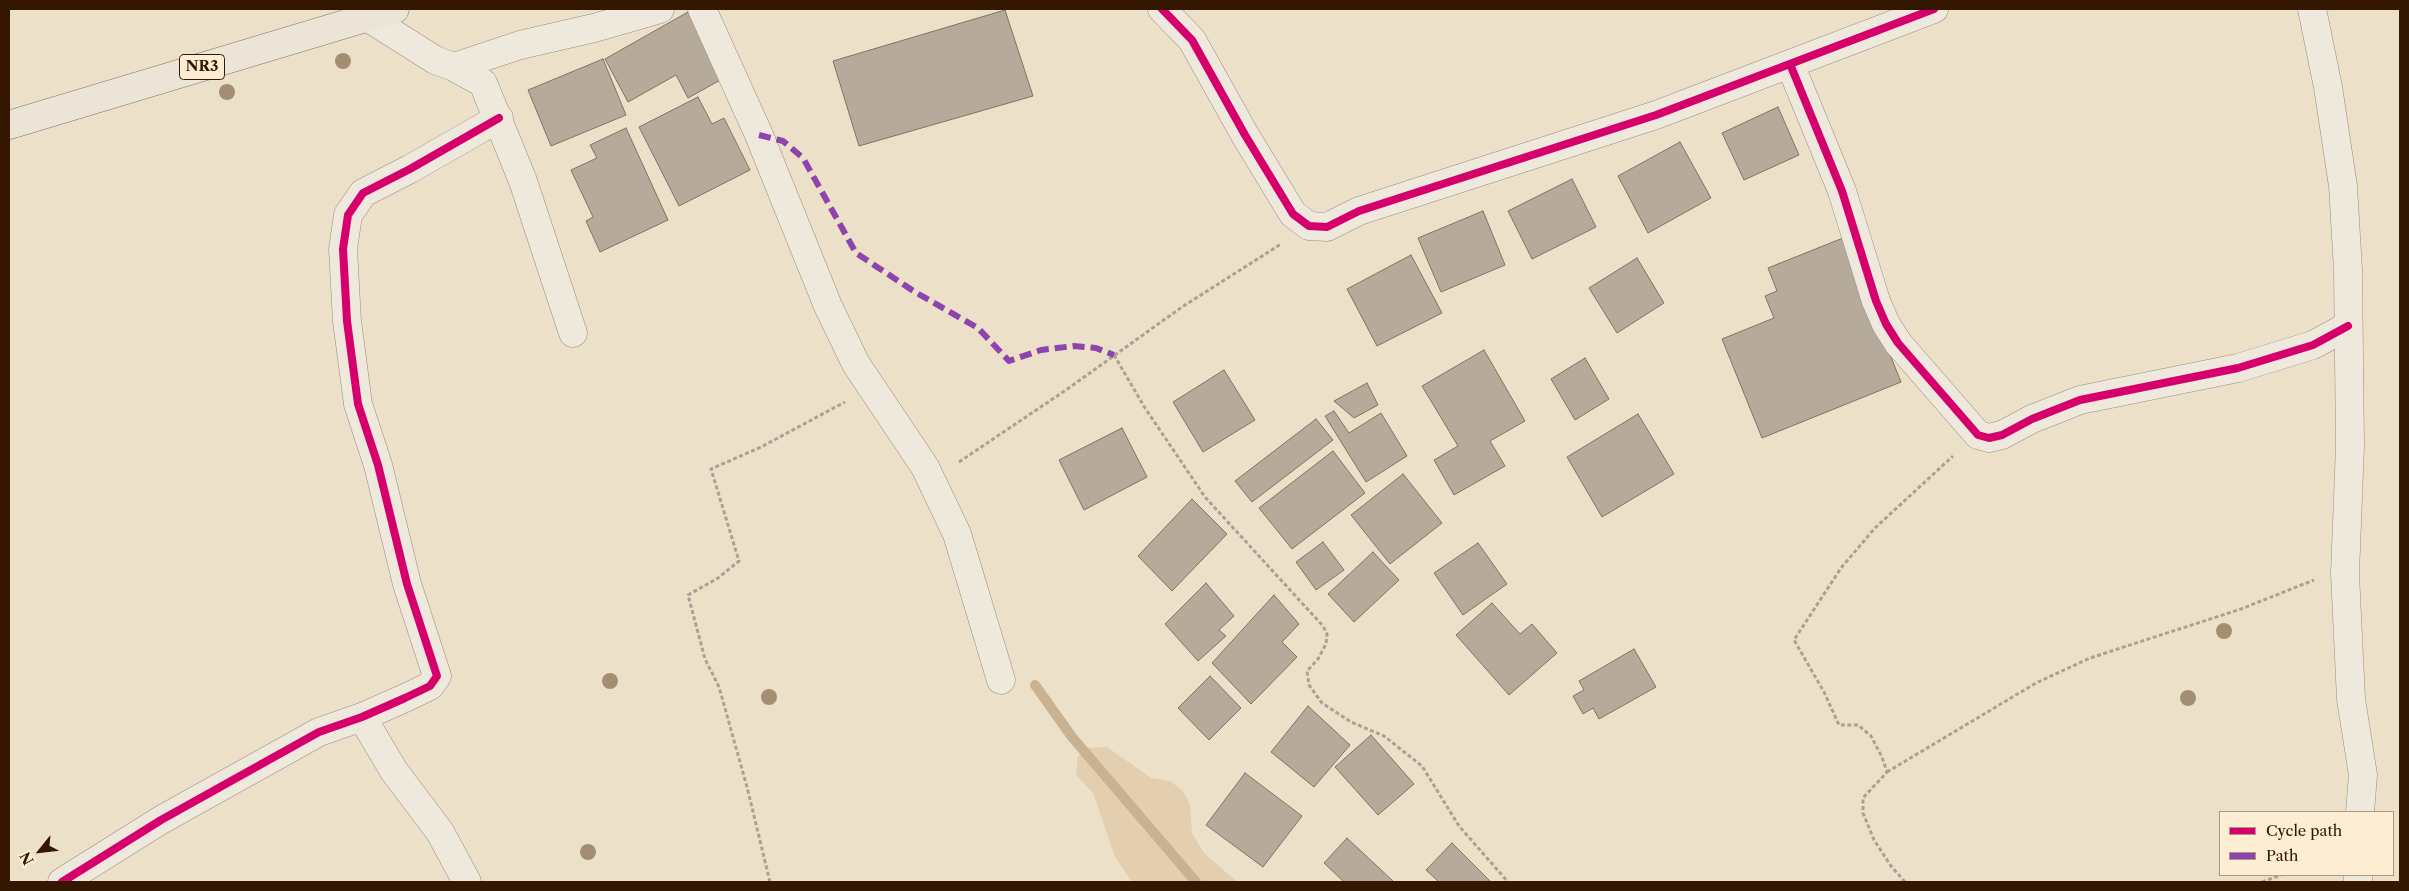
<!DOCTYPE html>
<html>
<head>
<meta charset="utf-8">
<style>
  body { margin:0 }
  #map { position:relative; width:2409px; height:891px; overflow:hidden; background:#ede0c9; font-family:"Libre Caslon Text",serif }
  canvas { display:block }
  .frame { position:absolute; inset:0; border:10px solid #341700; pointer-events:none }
  .legend { position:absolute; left:2219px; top:811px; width:175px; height:65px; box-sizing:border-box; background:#fdedd2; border:1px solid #ad977e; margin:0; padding:6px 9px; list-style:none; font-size:15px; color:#341700 }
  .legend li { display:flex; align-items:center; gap:10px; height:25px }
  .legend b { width:25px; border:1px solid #ad977e }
  .north { position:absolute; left:15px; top:826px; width:50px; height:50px; -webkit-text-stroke:4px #fdedd2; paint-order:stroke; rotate:241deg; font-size:14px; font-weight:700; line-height:20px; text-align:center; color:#341700 }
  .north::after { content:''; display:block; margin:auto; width:18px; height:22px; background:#341700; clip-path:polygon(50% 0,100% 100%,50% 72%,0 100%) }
</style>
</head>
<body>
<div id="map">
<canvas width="2409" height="891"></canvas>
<div class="frame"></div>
<ul class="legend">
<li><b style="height:6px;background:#d6006c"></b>Cycle path</li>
<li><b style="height:6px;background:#8e44ad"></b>Path</li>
</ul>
<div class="north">N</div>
</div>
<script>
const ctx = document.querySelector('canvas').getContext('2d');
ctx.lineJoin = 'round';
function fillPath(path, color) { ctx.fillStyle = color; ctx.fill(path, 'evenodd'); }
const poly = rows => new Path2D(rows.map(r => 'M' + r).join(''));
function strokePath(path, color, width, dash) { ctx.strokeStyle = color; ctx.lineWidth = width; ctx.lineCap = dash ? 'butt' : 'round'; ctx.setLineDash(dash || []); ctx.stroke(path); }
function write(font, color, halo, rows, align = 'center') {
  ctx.font = font + ' "Libre Caslon Text",serif'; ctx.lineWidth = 4; ctx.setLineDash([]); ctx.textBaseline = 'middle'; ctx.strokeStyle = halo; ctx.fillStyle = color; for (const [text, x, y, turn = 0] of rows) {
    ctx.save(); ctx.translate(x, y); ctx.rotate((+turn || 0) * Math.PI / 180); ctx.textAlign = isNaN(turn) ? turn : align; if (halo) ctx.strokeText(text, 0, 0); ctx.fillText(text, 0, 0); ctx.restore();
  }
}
fillPath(poly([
  [1107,747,1151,778,1170,781,1184,792,1190,805,1192,833,1204,853,1237,882,1132,882,1115,857,1093,793,1076,775,1078,756,1084,748]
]), '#e3ceaf');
strokePath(poly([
  [1035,685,1072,737,1196,882]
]), '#c8b292', 10);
const building = poly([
  [1005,10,1033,96,859,146,833,61,1005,10],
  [688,12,724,78,688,98,676,75,628,102,605,59,688,12],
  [603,59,626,115,551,146,528,90,603,59],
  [698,97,712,124,724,118,750,170,679,206,639,127,698,97],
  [1778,107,1799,155,1744,180,1722,133,1778,107],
  [626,128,668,220,600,252,586,221,593,217,571,170,597,158,590,145,626,128],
  [1680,142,1711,198,1648,233,1618,176,1680,142],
  [1572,179,1596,227,1532,259,1508,211,1572,179],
  [1483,211,1505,265,1441,292,1418,238,1483,211],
  [1843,238,1901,382,1762,438,1722,339,1774,318,1765,296,1777,291,1768,268,1843,238],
  [1411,255,1442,313,1377,346,1347,289,1411,255],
  [1637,258,1664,303,1617,333,1589,288,1637,258],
  [1484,350,1525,421,1490,441,1505,466,1454,495,1434,460,1458,446,1422,386,1484,350],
  [1585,358,1609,399,1575,420,1551,379,1585,358],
  [1224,370,1255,420,1203,452,1173,402,1224,370],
  [1367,383,1378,405,1354,418,1334,401,1367,383],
  [1334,411,1349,433,1381,413,1407,456,1366,482,1325,416,1334,411],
  [1638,414,1674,474,1602,517,1567,457,1638,414],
  [1316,419,1333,440,1252,502,1235,481,1316,419],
  [1122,428,1147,477,1084,510,1059,460,1122,428],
  [1333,451,1365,493,1292,549,1259,508,1333,451],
  [1403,474,1442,523,1390,564,1351,515,1403,474],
  [1192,499,1227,534,1172,591,1138,556,1192,499],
  [1323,542,1344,570,1316,590,1296,562,1323,542],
  [1478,543,1507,584,1463,615,1434,573,1478,543],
  [1373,552,1399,580,1354,622,1328,594,1373,552],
  [1206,583,1234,616,1219,630,1226,636,1198,661,1165,624,1206,583],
  [1274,595,1299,624,1282,642,1297,657,1251,704,1212,663,1274,595],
  [1492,603,1520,634,1532,624,1557,653,1509,695,1456,635,1492,603],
  [1634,649,1656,687,1599,719,1593,708,1583,714,1573,696,1584,690,1579,681,1634,649],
  [1210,676,1241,708,1209,740,1178,708,1210,676],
  [1308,706,1350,745,1314,787,1271,752,1308,706],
  [1371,735,1414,784,1378,815,1335,767,1371,735],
  [1245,773,1302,816,1263,867,1206,825,1245,773],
  [1347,838,1394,882,1344,882,1324,863,1347,838],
  [1452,843,1490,881,1488,882,1439,882,1426,870,1452,843]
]);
fillPath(building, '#b6ab9a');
strokePath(building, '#7e7364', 1);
const street = poly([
  [702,9,759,135,828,306,856,364,925,467,957,534,1001,680],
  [1162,9,1192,40,1245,135,1293,214,1309,226,1327,227,1359,211,1656,115,1934,9],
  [2312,9,2328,87,2343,186,2348,270,2350,446,2345,574,2351,699,2363,775,2360,812],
  [367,17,435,60,454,67,483,83,523,181,573,333],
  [1790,64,1842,191,1876,301,1886,324,1898,343,1978,435,1989,438,2002,435,2032,419,2080,400,2238,368,2313,345,2348,326],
  [454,67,520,45,594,28,660,9],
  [362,717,394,771,440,832,467,882],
  [2358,875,2358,882],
  [62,882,161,820,319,732,362,717,405,698,430,686,437,676,407,584,378,465,358,404,347,321,343,249,348,215,363,193,410,169,499,118]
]);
const highway = poly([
  [9,125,395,9]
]);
strokePath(street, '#998e7e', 29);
strokePath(highway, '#7e7364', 29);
strokePath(poly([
  [1114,355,1145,408,1205,497,1323,626,1327,634,1326,644,1318,659,1307,671,1309,685,1322,703,1351,722,1384,736,1422,766,1459,826,1508,882],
  [959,462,1066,390,1182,307,1281,244],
  [1887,772,2036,683,2090,658,2241,609,2314,580],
  [770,882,747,787,719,687,705,659,688,595,718,578,739,561,711,469,761,447,845,402],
  [1905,882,1891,866,1874,840,1863,813,1863,798,1887,772,1882,757,1871,736,1858,725,1839,725,1824,692,1794,640,1841,568,1875,528,1953,456],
  [2262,882,2281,875]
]), '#aaa196', 3, [4, 2.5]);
strokePath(street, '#efe8dd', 28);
strokePath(highway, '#ece4d7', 28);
strokePath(poly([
  [759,135,783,141,803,158,856,253,915,292,978,328,1009,361,1041,350,1074,346,1096,348,1114,355]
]), '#8e44ad', 6, [12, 6]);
strokePath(poly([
  [1162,9,1192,40,1245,135,1293,214,1309,226,1327,227,1359,211,1656,115,1934,9],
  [1790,64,1842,191,1876,301,1886,324,1898,343,1978,435,1989,438,2002,435,2032,419,2080,400,2238,368,2313,345,2348,326],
  [62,882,161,820,319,732,362,717,405,698,430,686,437,676,407,584,378,465,358,404,347,321,343,249,348,215,363,193,410,169,499,118]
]), '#d6006c', 8);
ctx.fillStyle = '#a38e74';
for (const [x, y] of [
  [343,61],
  [227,92],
  [2224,631],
  [610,681],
  [769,697],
  [2188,698],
  [588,852]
]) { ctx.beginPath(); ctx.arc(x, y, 8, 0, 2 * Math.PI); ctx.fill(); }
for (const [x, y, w] of [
  [202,67,45]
]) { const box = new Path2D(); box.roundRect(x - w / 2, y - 12.5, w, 25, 4); ctx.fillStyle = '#fdedd2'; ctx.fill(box); strokePath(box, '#341700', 1); }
write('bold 15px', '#341700', null, [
  ["NR3",202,67]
]);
</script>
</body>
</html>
